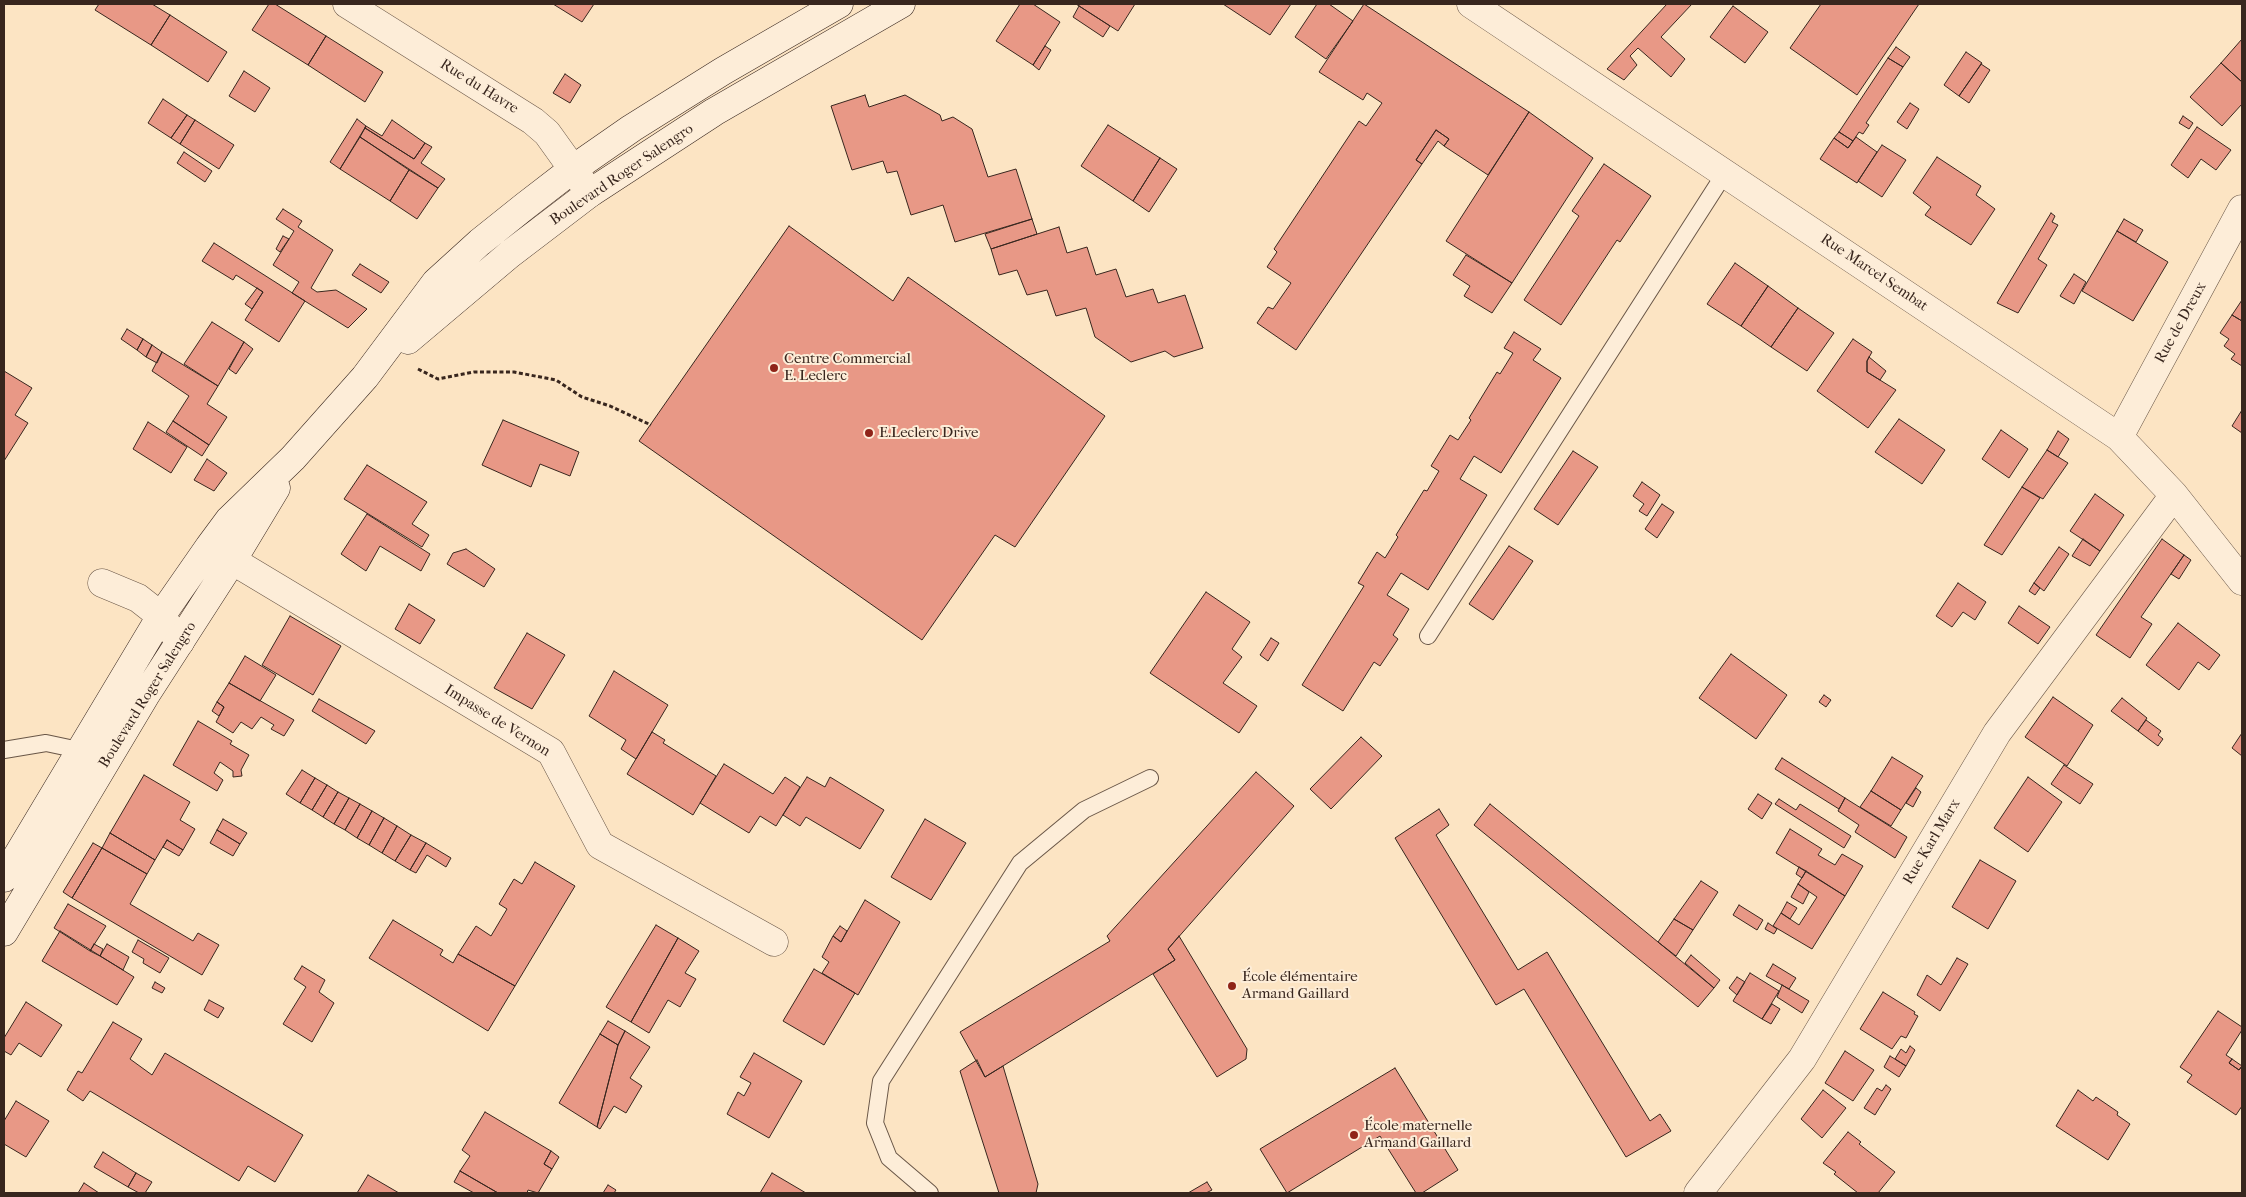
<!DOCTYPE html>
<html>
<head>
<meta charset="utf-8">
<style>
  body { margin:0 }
  #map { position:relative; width:2246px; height:1197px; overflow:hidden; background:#fce4c3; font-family:"IM FELL French Canon",serif }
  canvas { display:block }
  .frame { position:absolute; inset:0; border:5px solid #38261e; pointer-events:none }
</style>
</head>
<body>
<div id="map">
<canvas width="2246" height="1197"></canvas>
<div class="frame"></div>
</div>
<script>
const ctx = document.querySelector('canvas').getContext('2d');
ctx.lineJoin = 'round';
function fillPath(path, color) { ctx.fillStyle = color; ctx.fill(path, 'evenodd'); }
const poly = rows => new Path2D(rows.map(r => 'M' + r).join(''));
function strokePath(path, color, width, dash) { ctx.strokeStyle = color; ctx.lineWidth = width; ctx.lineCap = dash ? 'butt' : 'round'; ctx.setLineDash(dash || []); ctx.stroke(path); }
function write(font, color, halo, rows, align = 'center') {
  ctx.font = font + ' "IM FELL French Canon",serif'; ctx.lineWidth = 4; ctx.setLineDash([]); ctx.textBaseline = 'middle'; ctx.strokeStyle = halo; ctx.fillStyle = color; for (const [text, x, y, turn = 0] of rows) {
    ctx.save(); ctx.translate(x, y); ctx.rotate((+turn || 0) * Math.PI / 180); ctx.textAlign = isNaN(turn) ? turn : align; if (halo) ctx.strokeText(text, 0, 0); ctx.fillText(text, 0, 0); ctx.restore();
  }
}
const building = poly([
  [99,4,152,4,170,15,151,45,95,10,99,4],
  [269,4,275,4,326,36,308,65,252,30,269,4],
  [553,4,594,4,582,22,553,4],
  [1020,4,1033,4,1060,22,1033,65,996,41,1020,4],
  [1076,4,1135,4,1118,31,1076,4],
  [1223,4,1291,4,1270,35,1223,4],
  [1317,4,1329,4,1353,21,1326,59,1295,37,1317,4],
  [1364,4,1529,112,1488,175,1444,146,1449,139,1436,130,1416,160,1422,164,1296,350,1257,323,1268,307,1273,309,1291,283,1267,267,1277,252,1274,249,1359,121,1366,126,1382,103,1367,93,1363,100,1319,72,1364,4],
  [1667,4,1692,4,1661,37,1685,59,1671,77,1638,48,1630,56,1637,65,1624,80,1607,69,1667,4],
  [1821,4,1919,4,1857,95,1790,48,1821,4],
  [1079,6,1110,26,1103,37,1073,17,1079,6],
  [1733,6,1768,32,1745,63,1710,37,1733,6],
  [170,15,227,52,208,82,151,45,170,15],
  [326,36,383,72,365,102,308,65,326,36],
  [2242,39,2242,82,2221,63,2242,39],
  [1045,46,1051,50,1039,70,1033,65,1045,46],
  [1896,47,1910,57,1903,67,1888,58,1896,47],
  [1966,52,1982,63,1959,96,1944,85,1966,52],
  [1888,58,1903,67,1866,123,1869,125,1863,134,1859,132,1853,141,1839,132,1888,58],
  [2221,63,2242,82,2242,104,2222,126,2190,97,2221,63],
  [1981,64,1990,70,1969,103,1959,96,1981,64],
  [244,71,270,88,255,112,229,96,244,71],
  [565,74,581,85,570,103,553,93,565,74],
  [865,95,869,107,905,95,940,115,942,121,953,117,972,129,988,177,1016,169,1032,219,955,242,943,205,911,215,897,171,887,173,883,161,852,170,831,106,865,95],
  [163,99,187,115,171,138,148,123,163,99],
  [1910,103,1919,109,1907,129,1897,122,1910,103],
  [1529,112,1593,158,1512,283,1446,241,1529,112],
  [187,115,195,120,180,144,171,138,187,115],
  [2183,116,2193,123,2189,129,2179,123,2183,116],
  [357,119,366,126,340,169,330,162,357,119],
  [195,120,234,145,219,169,180,144,195,120],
  [392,120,425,143,414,159,365,128,366,126,382,136,392,120],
  [1108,125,1160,158,1133,201,1081,166,1108,125],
  [2197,127,2231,150,2216,170,2201,159,2188,178,2171,165,2197,127],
  [365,128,414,159,425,143,432,147,421,163,445,179,438,188,360,137,365,128],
  [1436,130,1449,139,1444,146,1438,141,1422,164,1416,160,1436,130],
  [1839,132,1853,141,1848,148,1834,138,1839,132],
  [360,137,409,170,390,201,340,169,360,137],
  [1856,137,1877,152,1857,183,1820,159,1834,138,1848,148,1856,137],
  [1882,145,1906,160,1882,197,1858,181,1882,145],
  [184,152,212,171,205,182,177,163,184,152],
  [1937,157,1981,186,1976,195,1995,209,1971,245,1925,215,1931,207,1913,193,1937,157],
  [1160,158,1177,169,1149,212,1133,201,1160,158],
  [1604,164,1651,196,1620,242,1617,240,1561,325,1524,300,1579,216,1572,211,1604,164],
  [409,170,438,188,417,219,390,201,409,170],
  [283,209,302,221,298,227,333,250,311,288,317,292,336,290,367,309,348,328,292,293,299,282,273,265,294,231,276,219,283,209],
  [2051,213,2055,216,2052,222,2058,225,2038,259,2047,265,2018,313,1997,303,2051,213],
  [1032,219,1037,234,991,249,985,234,1032,219],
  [2124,219,2143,230,2136,242,2117,231,2124,219],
  [789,226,893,301,908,277,1105,416,1015,547,995,535,922,640,639,441,789,226],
  [1059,227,1067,253,1087,247,1096,275,1116,269,1126,297,1153,289,1158,303,1185,295,1203,348,1174,357,1165,351,1131,362,1095,337,1086,308,1056,316,1047,290,1027,295,1017,270,999,275,991,249,1059,227],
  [2117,231,2168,262,2133,321,2082,291,2117,231],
  [283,236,289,239,280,252,276,249,283,236],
  [214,243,305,301,279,342,245,320,263,292,236,275,233,280,202,261,214,243],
  [1466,255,1512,283,1492,313,1464,296,1470,286,1453,275,1466,255],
  [1735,263,1768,286,1741,326,1707,304,1735,263],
  [360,264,389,282,381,293,352,275,360,264],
  [2074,274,2086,282,2074,304,2060,296,2074,274],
  [1768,286,1798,308,1771,347,1741,326,1768,286],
  [257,288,263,292,252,309,245,304,257,288],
  [2242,300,2242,321,2232,315,2242,300],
  [1798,308,1834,333,1807,371,1771,347,1798,308],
  [2232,315,2242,321,2242,366,2231,359,2235,354,2224,346,2229,339,2220,333,2232,315],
  [212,322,244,342,218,386,184,364,212,322],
  [127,329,143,339,137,350,121,339,127,329],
  [1514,332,1541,349,1533,360,1561,378,1501,473,1474,456,1460,479,1487,495,1428,590,1401,573,1387,595,1409,609,1393,635,1398,639,1380,666,1374,662,1343,711,1302,685,1364,586,1358,583,1377,552,1385,558,1398,537,1396,535,1424,490,1427,491,1439,471,1431,466,1450,435,1458,440,1471,420,1469,418,1497,372,1500,374,1513,353,1504,348,1514,332],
  [143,339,152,345,146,357,137,350,143,339],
  [1853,339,1872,352,1867,361,1867,372,1896,390,1868,428,1817,391,1853,339],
  [244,342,253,349,236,374,229,369,244,342],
  [152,345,162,352,157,363,146,357,152,345],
  [162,352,218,386,207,404,227,417,209,445,173,421,189,396,152,371,162,352],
  [1869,357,1886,371,1880,380,1867,372,1867,361,1869,357],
  [4,371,32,388,15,415,28,423,4,461,4,371],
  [2242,410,2242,433,2232,426,2242,410],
  [1899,419,1945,450,1922,484,1875,452,1899,419],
  [503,420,579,452,570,476,540,464,531,487,482,465,503,420],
  [173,421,209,445,202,456,166,432,173,421],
  [148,422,187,447,171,473,133,449,148,422],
  [2001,430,2028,449,2009,478,1982,459,2001,430],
  [2058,431,2069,439,2058,457,2047,450,2058,431],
  [2047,450,2068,463,2043,499,2022,487,2047,450],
  [1573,451,1598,467,1558,525,1534,509,1573,451],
  [207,459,227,473,214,491,194,480,207,459],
  [367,465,427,502,412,524,429,535,422,547,344,499,367,465],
  [1642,482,1660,495,1647,516,1639,511,1644,504,1633,496,1642,482],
  [2022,487,2040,498,2002,555,1984,545,2022,487],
  [2095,494,2124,515,2100,551,2070,531,2095,494],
  [1662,504,1674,512,1657,538,1645,529,1662,504],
  [367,514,430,554,421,571,380,546,366,571,341,554,367,514],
  [2083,539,2100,551,2090,566,2072,556,2083,539],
  [2162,539,2184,555,2141,617,2152,624,2130,658,2096,635,2162,539],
  [1509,546,1533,561,1493,620,1469,604,1509,546],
  [2059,547,2069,554,2044,591,2034,583,2059,547],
  [466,549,495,569,484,587,447,564,453,553,466,549],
  [2184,555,2191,560,2179,579,2171,574,2184,555],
  [1958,583,1986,602,1975,620,1963,612,1952,627,1936,616,1958,583],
  [2034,583,2040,588,2035,595,2029,591,2034,583],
  [1206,592,1250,622,1232,649,1242,657,1223,683,1257,706,1239,733,1150,673,1206,592],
  [409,604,435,620,420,644,395,629,409,604],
  [2019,606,2050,627,2038,644,2008,623,2019,606],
  [290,616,341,646,313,695,262,665,290,616],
  [2178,623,2220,655,2209,670,2198,662,2179,690,2146,665,2178,623],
  [527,633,565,655,532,709,494,688,527,633],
  [1271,638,1279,643,1268,661,1260,655,1271,638],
  [1731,654,1787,695,1756,739,1699,698,1731,654],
  [245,656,276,675,260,701,229,683,245,656],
  [614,671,668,705,636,759,621,749,626,740,589,716,614,671],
  [229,683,294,720,284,736,271,729,274,725,261,717,252,729,241,722,233,733,216,722,224,707,217,702,229,683],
  [1824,695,1831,700,1826,707,1819,702,1824,695],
  [2053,697,2093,725,2067,766,2025,737,2053,697],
  [2122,698,2147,718,2138,731,2111,711,2122,698],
  [319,699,375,731,366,744,312,711,319,699],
  [217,702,224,707,219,716,212,711,217,702],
  [2146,720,2161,731,2158,735,2163,739,2158,746,2138,731,2146,720],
  [198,721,232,741,230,744,249,755,241,770,242,776,233,777,233,771,220,762,214,773,223,780,217,791,173,765,198,721],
  [652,732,665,740,663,743,716,776,693,815,627,774,652,732],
  [2242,733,2242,756,2232,748,2242,733],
  [1361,737,1382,756,1331,809,1310,789,1361,737],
  [1892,757,1923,776,1901,810,1871,791,1892,757],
  [1782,758,1845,798,1839,809,1775,769,1782,758],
  [724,764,773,794,785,777,800,787,776,826,760,816,749,833,700,803,724,764],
  [2064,765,2093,784,2080,804,2051,784,2064,765],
  [302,770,315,778,300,803,286,794,302,770],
  [1256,772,1294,806,1168,949,1175,960,985,1077,960,1032,1110,941,1107,936,1256,772],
  [144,775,190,802,180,820,195,829,183,850,167,840,155,860,110,833,144,775],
  [807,777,825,787,830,777,884,810,860,849,806,817,800,826,783,815,807,777],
  [2028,777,2062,802,2028,852,1994,828,2028,777],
  [315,778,327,785,312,810,300,803,315,778],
  [327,785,338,792,323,817,312,810,327,785],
  [1916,788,1921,792,1913,807,1906,803,1916,788],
  [1871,791,1901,810,1891,826,1860,807,1871,791],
  [338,792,349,798,334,824,323,817,338,792],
  [1758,794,1772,803,1762,819,1748,809,1758,794],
  [349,798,360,804,345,830,334,824,349,798],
  [1845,798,1907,837,1895,858,1855,832,1859,825,1838,811,1845,798],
  [1779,799,1796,810,1800,804,1851,836,1844,848,1775,804,1779,799],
  [360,804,372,811,357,838,345,830,360,804],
  [1490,804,1714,988,1698,1007,1474,825,1490,804],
  [1439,809,1449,825,1436,835,1518,970,1547,952,1650,1121,1660,1114,1671,1131,1626,1157,1524,989,1496,1005,1395,838,1439,809],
  [372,811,384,818,369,845,357,838,372,811],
  [384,818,397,826,382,853,369,845,384,818],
  [223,819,247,833,240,844,217,830,223,819],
  [925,819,966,843,931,900,891,877,925,819],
  [397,826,411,835,395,861,382,853,397,826],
  [1790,829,1822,849,1818,855,1835,865,1842,854,1863,866,1845,896,1776,853,1790,829],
  [217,830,240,844,233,856,210,843,217,830],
  [110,833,155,860,147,874,102,848,110,833],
  [411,835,426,843,410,870,395,861,411,835],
  [167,840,183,850,179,856,163,847,167,840],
  [93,843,102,848,72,898,63,892,93,843],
  [426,843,451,858,446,867,427,855,416,873,410,870,426,843],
  [102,848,147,874,130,904,193,941,198,933,219,945,202,975,72,898,102,848],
  [1980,860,2016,881,1988,929,1952,907,1980,860],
  [535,862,575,886,515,986,458,954,476,926,491,936,507,909,499,904,514,879,522,884,535,862],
  [1799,867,1806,871,1802,878,1796,874,1799,867],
  [1806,871,1845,896,1812,949,1773,926,1781,913,1799,925,1817,897,1798,884,1806,871],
  [1701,881,1718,892,1693,930,1674,919,1701,881],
  [1798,884,1809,892,1803,904,1791,897,1798,884],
  [865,900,900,922,858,995,822,973,829,962,822,957,833,936,841,942,865,900],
  [1787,902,1797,908,1790,919,1781,913,1787,902],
  [68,904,106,926,90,951,54,928,68,904],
  [1739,905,1763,920,1757,930,1733,915,1739,905],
  [1674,919,1693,930,1676,956,1658,942,1674,919],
  [393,920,443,950,440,955,453,963,458,954,515,986,488,1031,369,958,393,920],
  [1768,923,1777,929,1774,934,1765,929,1768,923],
  [656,925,678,938,631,1022,606,1007,656,925],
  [840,926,847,931,841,942,833,936,840,926],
  [60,931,134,977,117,1005,42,961,60,931],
  [1179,936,1247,1049,1246,1059,1217,1077,1153,974,1175,960,1168,949,1179,936],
  [678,938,699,951,685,973,696,979,680,1007,668,1000,649,1033,631,1022,678,938],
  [138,940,169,958,160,973,143,963,144,959,132,952,138,940],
  [94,944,103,949,100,956,90,951,94,944],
  [107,944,129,957,123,970,100,956,107,944],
  [1691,955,1720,980,1714,988,1685,963,1691,955],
  [1957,958,1968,964,1940,1011,1917,995,1927,975,1941,985,1957,958],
  [1773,964,1796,978,1789,989,1766,976,1773,964],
  [302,966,325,980,319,992,334,1003,312,1042,283,1024,306,987,294,979,302,966],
  [814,969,855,993,824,1045,783,1021,814,969],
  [1750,973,1779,991,1762,1019,1733,1001,1750,973],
  [1737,977,1745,982,1737,995,1729,988,1737,977],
  [155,982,165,988,162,993,152,988,155,982],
  [1782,985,1809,1001,1802,1013,1777,997,1782,985],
  [1883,992,1915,1012,1914,1014,1918,1016,1906,1038,1901,1036,1892,1049,1860,1029,1883,992],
  [209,1000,224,1008,218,1018,204,1010,209,1000],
  [26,1002,62,1025,41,1057,19,1043,11,1055,4,1051,4,1038,26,1002],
  [1772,1004,1780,1009,1771,1024,1762,1019,1772,1004],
  [2218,1011,2242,1027,2242,1030,2226,1055,2232,1059,2229,1063,2239,1070,2242,1066,2242,1106,2236,1115,2187,1082,2192,1075,2180,1067,2218,1011],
  [608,1021,625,1031,618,1045,600,1034,608,1021],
  [113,1022,142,1039,130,1059,152,1075,165,1053,303,1135,275,1182,248,1166,239,1181,90,1091,83,1101,67,1090,78,1071,82,1073,113,1022],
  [625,1031,650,1047,630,1078,642,1086,626,1113,614,1106,600,1129,597,1127,618,1045,625,1031],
  [600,1034,618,1045,597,1127,559,1103,600,1034],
  [1910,1046,1915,1050,1906,1066,1895,1059,1901,1049,1906,1053,1910,1046],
  [1845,1051,1874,1070,1853,1101,1825,1083,1845,1051],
  [754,1053,802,1081,769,1138,727,1114,738,1092,744,1096,751,1083,740,1077,754,1053],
  [1890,1056,1906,1066,1899,1077,1884,1067,1890,1056],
  [2232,1059,2242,1066,2239,1070,2229,1063,2232,1059],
  [977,1060,985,1077,1003,1066,1038,1184,1036,1193,999,1193,960,1071,977,1060],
  [1395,1068,1458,1170,1422,1193,1416,1193,1380,1136,1287,1193,1260,1149,1395,1068],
  [1886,1085,1891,1089,1875,1115,1864,1108,1877,1088,1882,1091,1886,1085],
  [1823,1090,1846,1108,1822,1138,1801,1119,1823,1090],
  [2078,1090,2093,1101,2096,1097,2118,1112,2117,1115,2130,1124,2108,1160,2056,1126,2078,1090],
  [16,1101,49,1121,26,1157,4,1144,4,1121,16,1101],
  [485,1112,551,1151,544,1164,552,1169,538,1193,528,1190,527,1193,498,1193,460,1171,470,1156,462,1150,485,1112],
  [1848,1132,1861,1142,1859,1144,1895,1172,1878,1193,1858,1193,1834,1174,1836,1172,1823,1163,1848,1132],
  [551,1151,559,1157,552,1169,544,1164,551,1151],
  [103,1152,136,1173,128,1187,94,1167,103,1152],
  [460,1171,498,1193,474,1193,454,1182,460,1171],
  [136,1173,152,1182,145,1193,139,1193,128,1187,136,1173],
  [772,1173,806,1193,760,1193,772,1173],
  [368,1175,399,1193,357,1193,368,1175],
  [1207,1182,1212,1190,1206,1193,1188,1193,1207,1182],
  [84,1183,99,1193,78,1193,84,1183],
  [608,1185,616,1190,614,1193,603,1193,608,1185]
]);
fillPath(building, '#e89886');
strokePath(building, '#38261e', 1);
const service = poly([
  [1428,636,1725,173],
  [4,750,46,743,79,750],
  [930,1193,889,1158,875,1123,881,1081,1020,863,1084,810,1150,778]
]);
const minor = poly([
  [347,4,533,121,547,133,590,193],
  [1471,4,2119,437,2174,495,2242,581],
  [2119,437,2242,209],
  [213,549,551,752,600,845,774,942],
  [102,583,138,598,161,616,180,642],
  [1698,1193,1802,1059,1997,733,2174,495]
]);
const secondary = poly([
  [408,340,510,254,590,193,714,112,901,4],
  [4,878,161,616,209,547,229,520,293,458,365,377,436,282,480,242,525,206,573,169,632,128,723,71,839,4],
  [4,932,145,696,232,561,276,488]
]);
strokePath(service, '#695647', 18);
strokePath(minor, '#695647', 29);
strokePath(secondary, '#38261e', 29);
strokePath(poly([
  [418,369,438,379,474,372,514,372,556,380,582,397,610,406,651,425]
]), '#38261e', 3, [4, 2.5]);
strokePath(service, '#fdedd8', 16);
strokePath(minor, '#fdedd8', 28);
strokePath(secondary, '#fdedd8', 28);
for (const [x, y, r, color] of [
  [774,368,5,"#8f2418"],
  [869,433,5,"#8f2418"],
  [1232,986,5,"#8f2418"],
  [1354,1135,5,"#8f2418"]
]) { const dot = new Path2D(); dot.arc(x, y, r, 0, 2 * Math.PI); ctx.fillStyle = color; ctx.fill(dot); strokePath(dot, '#fdedd8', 2); }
write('15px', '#38261e', '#fdedd8', [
  ["Rue du Havre",479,87,32],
  ["Boulevard Roger Salengro",622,175,-34],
  ["Rue Marcel Sembat",1874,273,34],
  ["Rue de Dreux",2181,323,-61],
  ["Boulevard Roger Salengro",148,695,-58],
  ["Impasse de Vernon",497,721,32],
  ["Rue Karl Marx",1932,842,-59]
]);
write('15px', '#38261e', '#fdedd8', [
  ["Centre Commercial",784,359],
  ["E. Leclerc",784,376],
  ["E.Leclerc Drive",879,433],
  ["École élémentaire",1242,977],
  ["Armand Gaillard",1242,994],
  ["École maternelle",1364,1126],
  ["Armand Gaillard",1364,1143]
], 'left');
</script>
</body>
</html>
